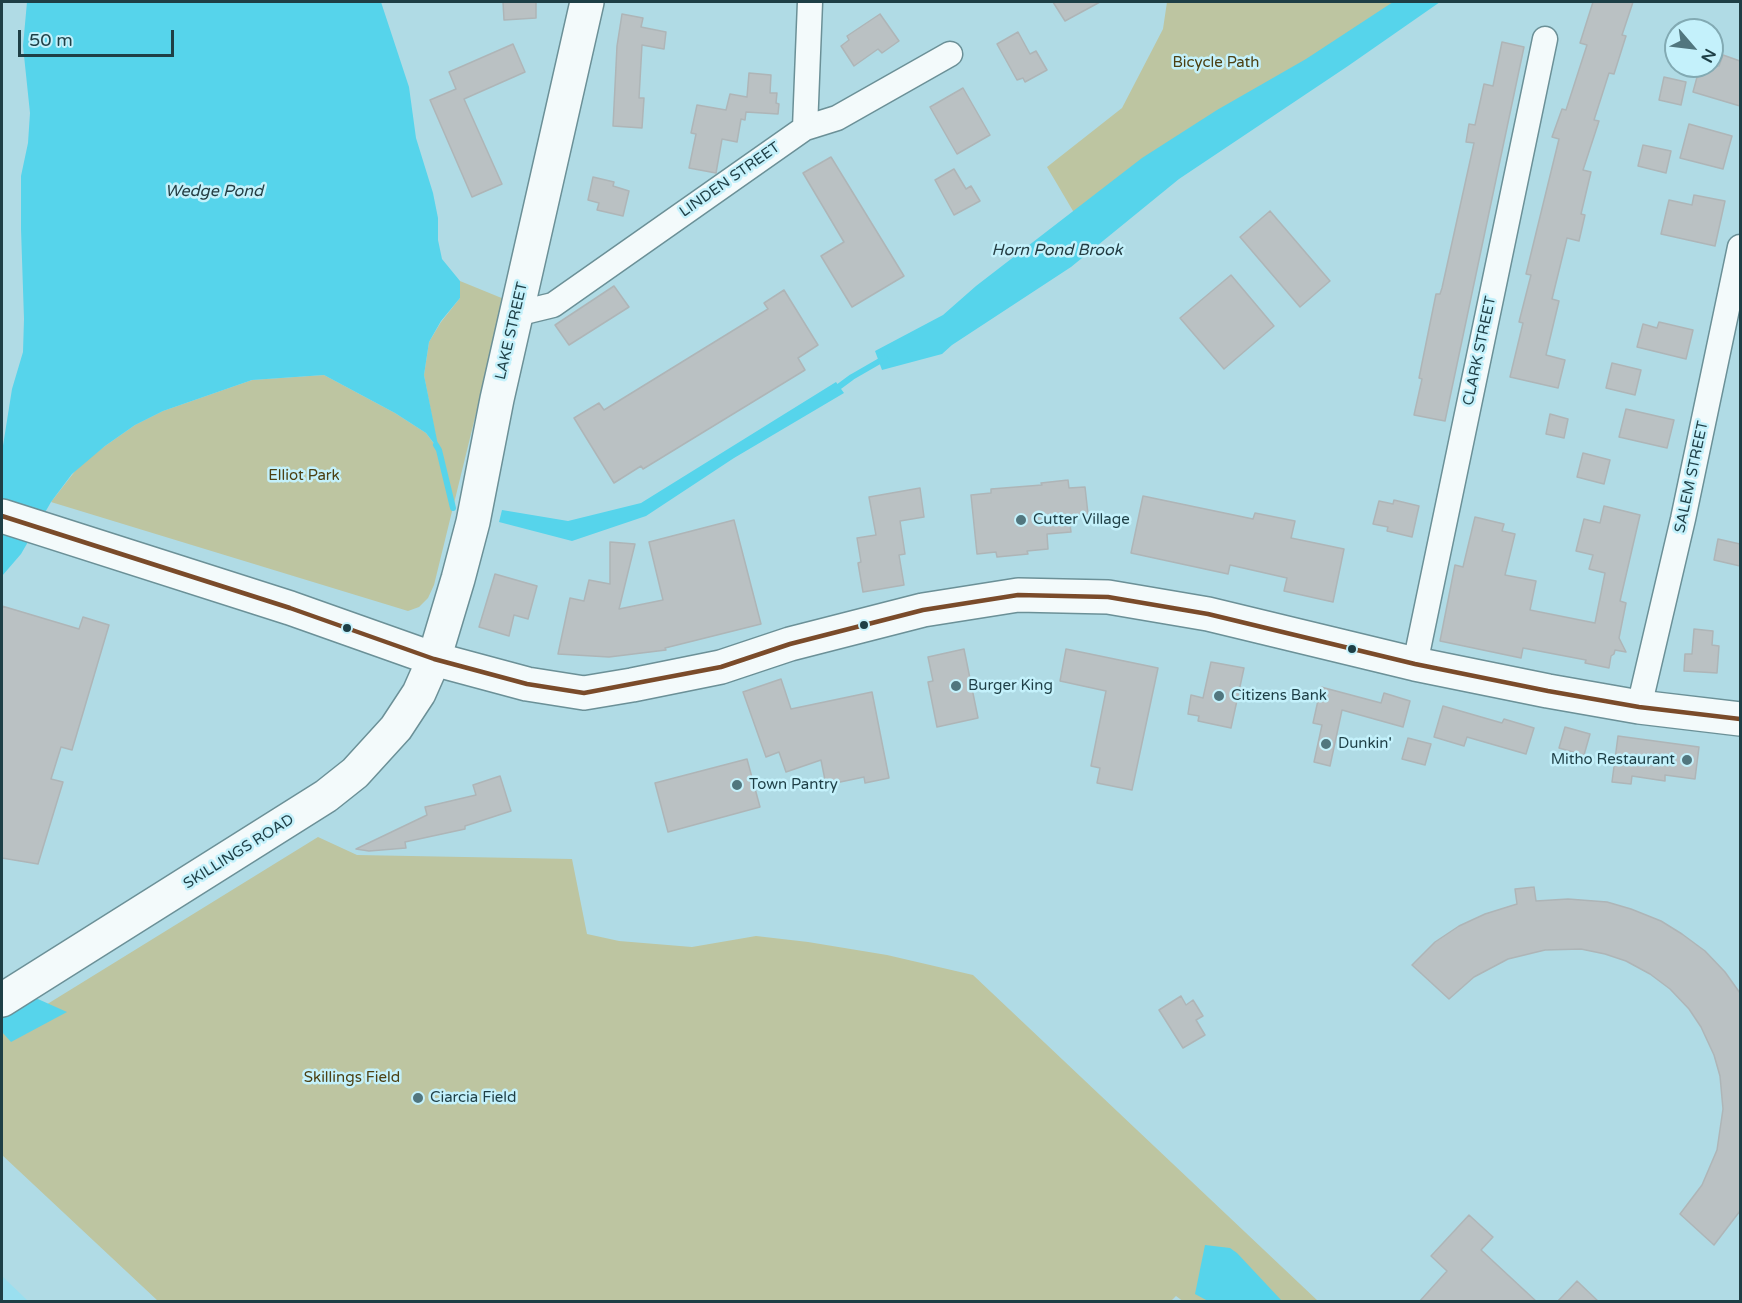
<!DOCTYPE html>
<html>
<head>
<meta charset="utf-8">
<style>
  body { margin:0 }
  #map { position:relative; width:1742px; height:1303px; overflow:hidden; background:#b0dbe5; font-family:"Varela Round",sans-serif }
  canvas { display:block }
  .frame { position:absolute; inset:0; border:3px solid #1e3f46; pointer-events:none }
  .north { position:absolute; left:1664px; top:18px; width:60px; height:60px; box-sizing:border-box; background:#c4f1fb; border:2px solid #82aab3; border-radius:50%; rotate:118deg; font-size:16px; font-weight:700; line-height:24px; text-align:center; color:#1e3f46 }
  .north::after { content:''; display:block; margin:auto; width:21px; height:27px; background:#51767e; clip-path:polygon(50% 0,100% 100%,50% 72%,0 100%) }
  .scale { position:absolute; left:18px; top:30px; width:156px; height:27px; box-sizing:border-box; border:3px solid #1e3f46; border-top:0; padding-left:8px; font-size:18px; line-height:21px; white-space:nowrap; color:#1e3f46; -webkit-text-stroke:4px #c4f1fb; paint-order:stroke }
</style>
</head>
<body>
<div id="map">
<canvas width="1742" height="1303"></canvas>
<div class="frame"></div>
<div class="north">N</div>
<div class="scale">50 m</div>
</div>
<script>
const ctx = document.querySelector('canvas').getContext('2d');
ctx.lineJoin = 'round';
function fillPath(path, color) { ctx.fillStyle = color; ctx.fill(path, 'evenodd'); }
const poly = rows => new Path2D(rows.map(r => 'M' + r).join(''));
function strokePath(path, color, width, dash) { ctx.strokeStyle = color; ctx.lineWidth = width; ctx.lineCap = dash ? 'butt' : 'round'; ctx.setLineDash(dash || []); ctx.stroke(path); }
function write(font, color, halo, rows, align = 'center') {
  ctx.font = font + ' "Varela Round",sans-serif'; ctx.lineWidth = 5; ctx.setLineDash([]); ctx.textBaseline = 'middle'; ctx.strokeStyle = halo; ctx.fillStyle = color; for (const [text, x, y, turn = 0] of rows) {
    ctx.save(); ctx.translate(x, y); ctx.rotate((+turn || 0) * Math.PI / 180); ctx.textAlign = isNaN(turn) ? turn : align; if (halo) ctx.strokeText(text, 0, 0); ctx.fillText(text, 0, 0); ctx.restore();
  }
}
fillPath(poly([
  [2,1276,28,1301,2,1301]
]), '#9adfef');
fillPath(poly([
  [1167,2,1395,2,1092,243,1047,167,1122,108,1163,29],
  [460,281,504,299,434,585,428,598,419,607,408,611,51,502,79,466,105,446,135,425,163,411,252,380,324,375,395,413,426,433,438,449,424,375,429,342,441,322,460,298],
  [318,837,357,855,572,859,587,934,619,941,692,947,756,936,808,942,887,955,973,975,1318,1301,1184,1302,1176,1296,1170,1302,158,1301,2,1155,2,1032]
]), '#bdc5a1');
fillPath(poly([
  [27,2,381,2,409,87,416,138,433,193,438,218,438,240,442,259,460,281,460,298,441,321,429,342,424,375,439,450,426,433,395,413,324,375,252,380,163,411,135,425,105,446,72,474,51,502,21,554,2,576,2,452,12,389,23,352,24,319,21,229,21,176,28,143,30,113,23,46],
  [1393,2,1440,2,1348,66,1179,179,1071,267,952,345,942,354,882,370,875,351,943,315,976,286,1142,158,1217,110,1306,59],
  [836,382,844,393,734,458,646,516,572,541,499,522,502,510,568,521,641,503],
  [2,983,67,1012,11,1042,2,1032],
  [1205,1245,1230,1248,1237,1253,1282,1301,1208,1301,1195,1294]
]), '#56d4eb');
strokePath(poly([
  [833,391,852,377,885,358],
  [436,445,439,450,453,508]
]), '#56d4eb', 6);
const building = poly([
  [503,2,536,2,536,18,504,20,503,2],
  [1053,2,1100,2,1065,21,1053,2],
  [1593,2,1633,2,1622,35,1626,36,1614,74,1609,73,1594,120,1599,121,1583,170,1591,172,1581,214,1585,215,1579,241,1567,238,1552,299,1559,301,1546,355,1565,360,1558,388,1510,377,1523,323,1519,322,1531,275,1526,274,1559,139,1552,137,1562,109,1566,110,1587,45,1580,43,1593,2],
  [622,14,643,18,641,27,666,32,664,49,642,45,639,98,644,98,642,128,613,126,617,46,622,14],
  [880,14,899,41,882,53,878,49,854,66,841,46,849,40,847,36,880,14],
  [1018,32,1030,54,1036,51,1047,70,1025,82,1023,78,1017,80,997,44,1018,32],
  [1502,42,1524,47,1445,421,1414,415,1422,379,1419,378,1436,294,1440,294,1442,288,1474,143,1466,142,1469,124,1475,125,1484,84,1493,86,1502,42],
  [513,44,525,72,464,99,502,184,472,197,430,100,456,89,449,72,513,44],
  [1723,55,1740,61,1740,106,1693,92,1700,66,1719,66,1723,55],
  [749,73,771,75,770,93,777,93,776,103,779,104,778,114,746,112,745,120,741,119,737,142,722,139,716,173,689,168,696,134,691,133,697,105,726,110,730,94,747,97,749,73],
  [1664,77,1686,82,1681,105,1659,100,1664,77],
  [963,88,990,135,957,154,930,107,963,88],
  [1689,124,1732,136,1723,169,1680,158,1689,124],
  [1643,145,1671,151,1666,173,1638,166,1643,145],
  [831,157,904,276,852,307,821,256,844,242,803,173,831,157],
  [954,169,966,189,971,186,980,201,954,215,935,180,954,169],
  [593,177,614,182,613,186,629,191,623,216,597,210,599,203,588,200,593,177],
  [1694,195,1725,201,1715,246,1661,234,1669,200,1692,205,1694,195],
  [1270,211,1330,281,1300,307,1240,237,1270,211],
  [1231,275,1274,326,1224,369,1180,318,1231,275],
  [614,286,629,307,569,345,555,325,614,286],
  [784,290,818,345,798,358,805,370,643,469,641,466,614,483,574,418,599,403,604,410,768,309,764,303,784,290],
  [1659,322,1693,330,1686,359,1637,347,1643,324,1657,328,1659,322],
  [1612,363,1641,370,1635,395,1606,388,1612,363],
  [1626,409,1674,420,1667,448,1619,437,1626,409],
  [1550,414,1568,419,1564,438,1546,434,1550,414],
  [1583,453,1610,460,1604,484,1577,477,1583,453],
  [1068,480,1069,488,1085,487,1088,514,1069,516,1071,532,1047,534,1048,549,1027,551,1028,554,997,557,996,552,977,554,971,495,991,493,991,489,1042,485,1041,483,1068,480],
  [920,488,924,517,900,521,905,554,899,555,904,585,863,592,858,563,861,562,857,538,876,535,869,497,920,488],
  [1143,496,1253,519,1255,513,1295,521,1291,538,1344,549,1333,602,1284,591,1287,578,1230,565,1228,574,1131,553,1143,496],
  [1394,500,1419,506,1412,537,1387,531,1388,527,1373,524,1379,501,1393,504,1394,500],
  [1604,506,1640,515,1620,601,1626,603,1619,638,1626,652,1615,650,1614,654,1611,656,1609,668,1585,663,1586,660,1523,648,1521,658,1440,641,1455,565,1463,567,1475,517,1504,524,1502,531,1515,534,1505,575,1536,581,1530,610,1595,623,1605,573,1589,569,1593,555,1576,551,1584,519,1600,523,1604,506],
  [734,520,761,624,665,648,666,650,609,657,558,654,570,598,584,601,589,580,610,584,610,542,635,544,619,609,663,600,649,542,734,520],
  [1718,539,1740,544,1740,566,1714,560,1718,539],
  [495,574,537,586,528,619,514,615,509,636,479,627,495,574],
  [2,606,79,629,83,617,109,625,72,750,61,747,51,779,63,782,38,864,2,858,2,606],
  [1694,629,1713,631,1712,645,1719,646,1717,673,1684,671,1685,654,1692,654,1694,629],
  [964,649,978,718,937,727,928,682,933,681,928,657,964,649],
  [1066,649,1158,668,1132,790,1097,783,1100,768,1091,766,1106,691,1060,681,1066,649],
  [1211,662,1244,668,1231,728,1198,721,1199,716,1188,714,1191,695,1203,698,1211,662],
  [781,679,791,709,872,692,889,778,865,783,864,777,826,785,821,760,786,772,779,752,766,757,743,692,781,679],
  [1321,687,1381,703,1384,693,1410,701,1403,727,1342,710,1330,766,1314,762,1322,725,1313,723,1321,687],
  [1443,706,1502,723,1504,719,1534,728,1526,754,1467,737,1464,746,1434,737,1443,706],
  [1565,727,1590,734,1584,755,1559,748,1565,727],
  [1618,736,1699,747,1695,779,1665,775,1665,781,1632,776,1631,784,1612,782,1618,736],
  [1408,738,1431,744,1425,765,1402,759,1408,738],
  [747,759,760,807,668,832,655,783,747,759],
  [500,776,511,811,465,826,465,829,405,842,406,848,369,851,356,849,427,815,425,807,476,795,473,785,500,776],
  [1534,887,1536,901,1568,899,1607,902,1631,909,1661,921,1682,934,1705,951,1725,972,1740,993,1740,1211,1714,1245,1680,1214,1702,1185,1717,1150,1723,1109,1720,1076,1714,1055,1701,1027,1689,1009,1670,989,1650,974,1626,961,1605,954,1581,949,1545,950,1508,959,1474,977,1449,999,1412,965,1435,942,1459,926,1485,914,1517,904,1515,889,1534,887],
  [1181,996,1186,1005,1193,1000,1203,1016,1196,1020,1205,1035,1183,1048,1159,1010,1181,996],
  [1469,1215,1493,1237,1481,1250,1537,1302,1419,1302,1447,1271,1431,1256,1469,1215],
  [1577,1281,1599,1302,1557,1302,1577,1281]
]);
fillPath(building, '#bac1c3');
strokePath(building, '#aeb5b7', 1.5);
const street = poly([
  [805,128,810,2],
  [516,314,553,305,805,128,837,118,950,54],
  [1415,664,1545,39],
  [1639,707,1683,519,1740,247]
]);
const secondary = poly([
  [434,659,458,579,473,522,497,399,587,2]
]);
const primary = poly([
  [2,516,290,608,434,659,527,684,584,693,632,685,721,667,790,644,923,610,1018,595,1108,597,1208,614,1415,664,1548,691,1639,707,1740,719],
  [2,1000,326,796,355,773,396,728,419,693,434,659]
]);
strokePath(street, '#6b9097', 27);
strokePath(secondary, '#6b9097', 36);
strokePath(primary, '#6b9097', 36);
strokePath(street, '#f3fafb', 24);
strokePath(secondary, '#f3fafb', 33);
strokePath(primary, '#f3fafb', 33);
strokePath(poly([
  [2,516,290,608,434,659,527,684,584,693,721,667,790,644,923,610,1018,595,1108,597,1208,614,1415,664,1548,691,1639,707,1740,719]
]), '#7a4b2a', 4.5);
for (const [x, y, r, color] of [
  [1021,520,6,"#51767e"],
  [864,625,5,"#1e3f46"],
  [347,628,5,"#1e3f46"],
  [1352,649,5,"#1e3f46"],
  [956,686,6,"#51767e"],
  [1219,696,6,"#51767e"],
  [1326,744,6,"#51767e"],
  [1687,760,6,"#51767e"],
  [737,785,6,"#51767e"],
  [418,1098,6,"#51767e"]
]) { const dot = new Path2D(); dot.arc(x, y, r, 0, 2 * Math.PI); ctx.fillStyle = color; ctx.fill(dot); strokePath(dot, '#c4f1fb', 2); }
write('15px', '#4c4013', '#c4f1fb', [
  ["Bicycle Path",1216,63],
  ["Elliot Park",304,476],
  ["Skillings Field",352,1078]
]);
write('15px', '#1e3f46', '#c4f1fb', [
  ["LINDEN STREET",730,180,-35],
  ["LAKE STREET",512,331,-77],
  ["CLARK STREET",1480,351,-78],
  ["SALEM STREET",1692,477,-78],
  ["SKILLINGS ROAD",239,852,-32]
]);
write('15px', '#1e3f46', '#c4f1fb', [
  ["Cutter Village",1033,520],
  ["Burger King",968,686],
  ["Citizens Bank",1231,696],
  ["Dunkin'",1338,744],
  ["Mitho Restaurant",1675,760,"right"],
  ["Town Pantry",749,785],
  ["Ciarcia Field",430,1098]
], 'left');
write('italic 16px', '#243d43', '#c4f1fb', [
  ["Wedge Pond",214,192],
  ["Horn Pond Brook",1057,251]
]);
</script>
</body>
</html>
